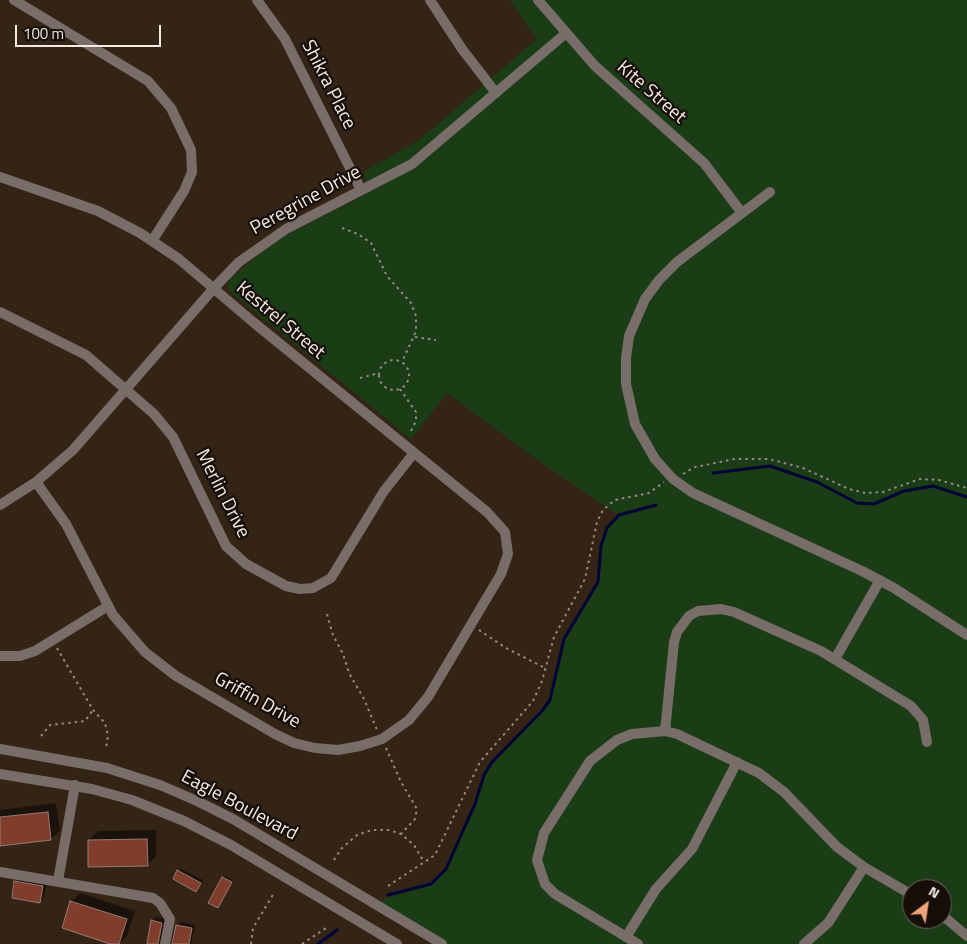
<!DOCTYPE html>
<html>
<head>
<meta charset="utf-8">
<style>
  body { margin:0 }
  #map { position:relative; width:967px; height:944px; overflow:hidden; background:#342416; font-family:"Titillium Web",sans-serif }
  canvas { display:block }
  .north { position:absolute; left:902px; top:879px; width:50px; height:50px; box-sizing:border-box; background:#160f09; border:1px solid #6f675f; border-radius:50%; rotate:31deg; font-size:14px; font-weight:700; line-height:20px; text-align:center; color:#f5eae1 }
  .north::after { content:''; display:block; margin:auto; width:18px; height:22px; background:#efa376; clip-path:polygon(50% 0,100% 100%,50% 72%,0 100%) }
  .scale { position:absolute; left:15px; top:25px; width:146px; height:22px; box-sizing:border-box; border:2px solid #f5eae1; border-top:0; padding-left:6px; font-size:15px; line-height:18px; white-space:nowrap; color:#f5eae1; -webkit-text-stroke:4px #160f09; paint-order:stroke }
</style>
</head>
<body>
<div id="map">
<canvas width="967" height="944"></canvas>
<div class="north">N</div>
<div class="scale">100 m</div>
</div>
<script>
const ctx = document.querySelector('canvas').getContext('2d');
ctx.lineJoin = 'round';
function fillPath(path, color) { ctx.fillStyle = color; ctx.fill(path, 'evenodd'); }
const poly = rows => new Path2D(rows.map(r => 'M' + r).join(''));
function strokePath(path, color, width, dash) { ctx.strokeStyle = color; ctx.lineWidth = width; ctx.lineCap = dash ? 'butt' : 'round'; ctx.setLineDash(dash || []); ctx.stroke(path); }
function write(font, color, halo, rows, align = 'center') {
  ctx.font = font + ' "Titillium Web",sans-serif'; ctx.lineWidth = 4.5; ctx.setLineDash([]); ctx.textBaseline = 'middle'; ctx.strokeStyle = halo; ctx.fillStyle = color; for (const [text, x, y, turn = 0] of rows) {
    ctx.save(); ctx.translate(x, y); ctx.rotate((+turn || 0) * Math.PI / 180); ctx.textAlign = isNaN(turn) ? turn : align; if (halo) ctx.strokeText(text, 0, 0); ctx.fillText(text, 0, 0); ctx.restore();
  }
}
fillPath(poly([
  [510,0,967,0,967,944,444,944,375,902,431,884,446,869,475,804,484,775,492,762,542,711,550,700,564,639,598,582,601,546,607,528,619,515,546,466,447,393,411,439,233,294,228,289,228,284,230,279,265,249,290,233,366,194,365,171,418,141,537,39],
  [912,889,942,889,942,919,912,919]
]), '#1a3d16');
fillPath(poly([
  [56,803,60,830,51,839,0,845,0,810],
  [156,830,156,856,148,865,89,840,98,831],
  [181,869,203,880,196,890,178,871],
  [225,876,233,880,218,906,223,878],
  [20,878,47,882,44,897,40,901,16,882],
  [80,893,135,911,127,936,119,944,114,944,71,902],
  [156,917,165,919,164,944,148,944,152,920],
  [181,922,195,925,191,944,173,944,177,926]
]), '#0007');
strokePath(poly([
  [713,473,770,466,817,482,857,503,874,504,904,491,933,486,967,497],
  [388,895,431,884,446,869,475,804,484,775,492,762,542,711,550,700,564,639,598,582,601,546,607,528,619,515,656,505],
  [318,944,337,930]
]), '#000436', 3);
const building = poly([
  [48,812,51,840,0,846,0,817,48,812],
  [147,839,148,866,88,867,88,840,147,839],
  [177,870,201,883,196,892,173,879,177,870],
  [222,877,232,882,218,908,208,903,222,877],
  [14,881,43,886,40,903,12,898,14,881],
  [70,901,127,919,119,944,110,944,62,928,70,901],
  [151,920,162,923,158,944,147,944,151,920],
  [176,925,192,928,189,944,172,944,176,925]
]);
fillPath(building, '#803d2c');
strokePath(building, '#957b74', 1);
strokePath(poly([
  [342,228,358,234,371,243,387,276,411,303,416,316,416,331,402,362],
  [415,337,436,340],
  '379 375a15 15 0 1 1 30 0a15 15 0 1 1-30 0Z',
  [360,378,379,373],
  [400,389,416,412,416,421,410,433],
  [683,474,695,467,735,459,769,459,803,468,849,489,865,493,883,492,920,479,939,480,967,488],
  [327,614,333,635,343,654,349,673,364,699,377,730],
  [479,630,506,648,545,668],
  [57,648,93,710,105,723,108,736,106,748],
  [41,736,50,725,85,721,93,710],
  [386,748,401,782,417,809,415,819,401,834],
  [334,860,341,849,357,835,372,830,389,830,401,834,414,845,424,862],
  [388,886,435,855,480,762,533,701,542,681,554,637,585,579,597,522,603,510,615,500,649,493,664,482],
  [251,944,253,928,274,893],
  [302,944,329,926]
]), '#978a7e', 2, [2.5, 4]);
strokePath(poly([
  [14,0,148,81,171,108,191,150,192,172,184,191,152,241],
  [257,0,285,39,361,190],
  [430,0,462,49,496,93],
  [538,0,595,66,704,163,742,213],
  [0,177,98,211,140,233,179,259,253,322,487,512,505,532,508,554,501,574,428,697,409,720,382,739,360,746,338,750,315,748,294,743,275,734,176,676,145,652,113,615,66,524,36,482],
  [770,192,677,262,659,280,645,299,629,336,626,358,626,384,635,424,655,459,673,479,693,493,862,571,894,588,967,635],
  [0,312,86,355,154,414,173,437,226,546,246,564,286,586,300,589,313,588,331,578,384,491,414,453],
  [0,505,36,482,73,450,214,288,239,262,286,229,412,164,565,34],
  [0,656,20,656,35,651,108,606],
  [835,659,880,580],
  [665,731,674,642,677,632,689,616,698,611,721,609,734,612,821,651,911,706,923,720,927,742],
  [0,872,153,898,160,903,170,919,165,944],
  [58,881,75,785],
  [942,915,967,936],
  [626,937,656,889,692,849,737,762],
  [638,944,555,894,545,884,537,860,544,833,590,761,617,740,632,734,665,731,677,734,759,773,784,792,837,847,864,867,912,895],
  [804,944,828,923,864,867]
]), '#796d6a', 10);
strokePath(poly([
  [0,749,107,768,160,785,197,801,233,819,442,944],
  [0,774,92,789,132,800,184,821,231,845,397,944]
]), '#796d6a', 10);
write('19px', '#f5eae1', '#160f09', [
  ["Shikra Place",328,85,63],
  ["Kite Street",651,93,41],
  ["Peregrine Drive",306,201,-29],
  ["Kestrel Street",280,321,40],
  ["Merlin Drive",222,494,63],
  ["Griffin Drive",257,701,29],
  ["Eagle Boulevard",239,806,28]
]);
</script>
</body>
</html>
